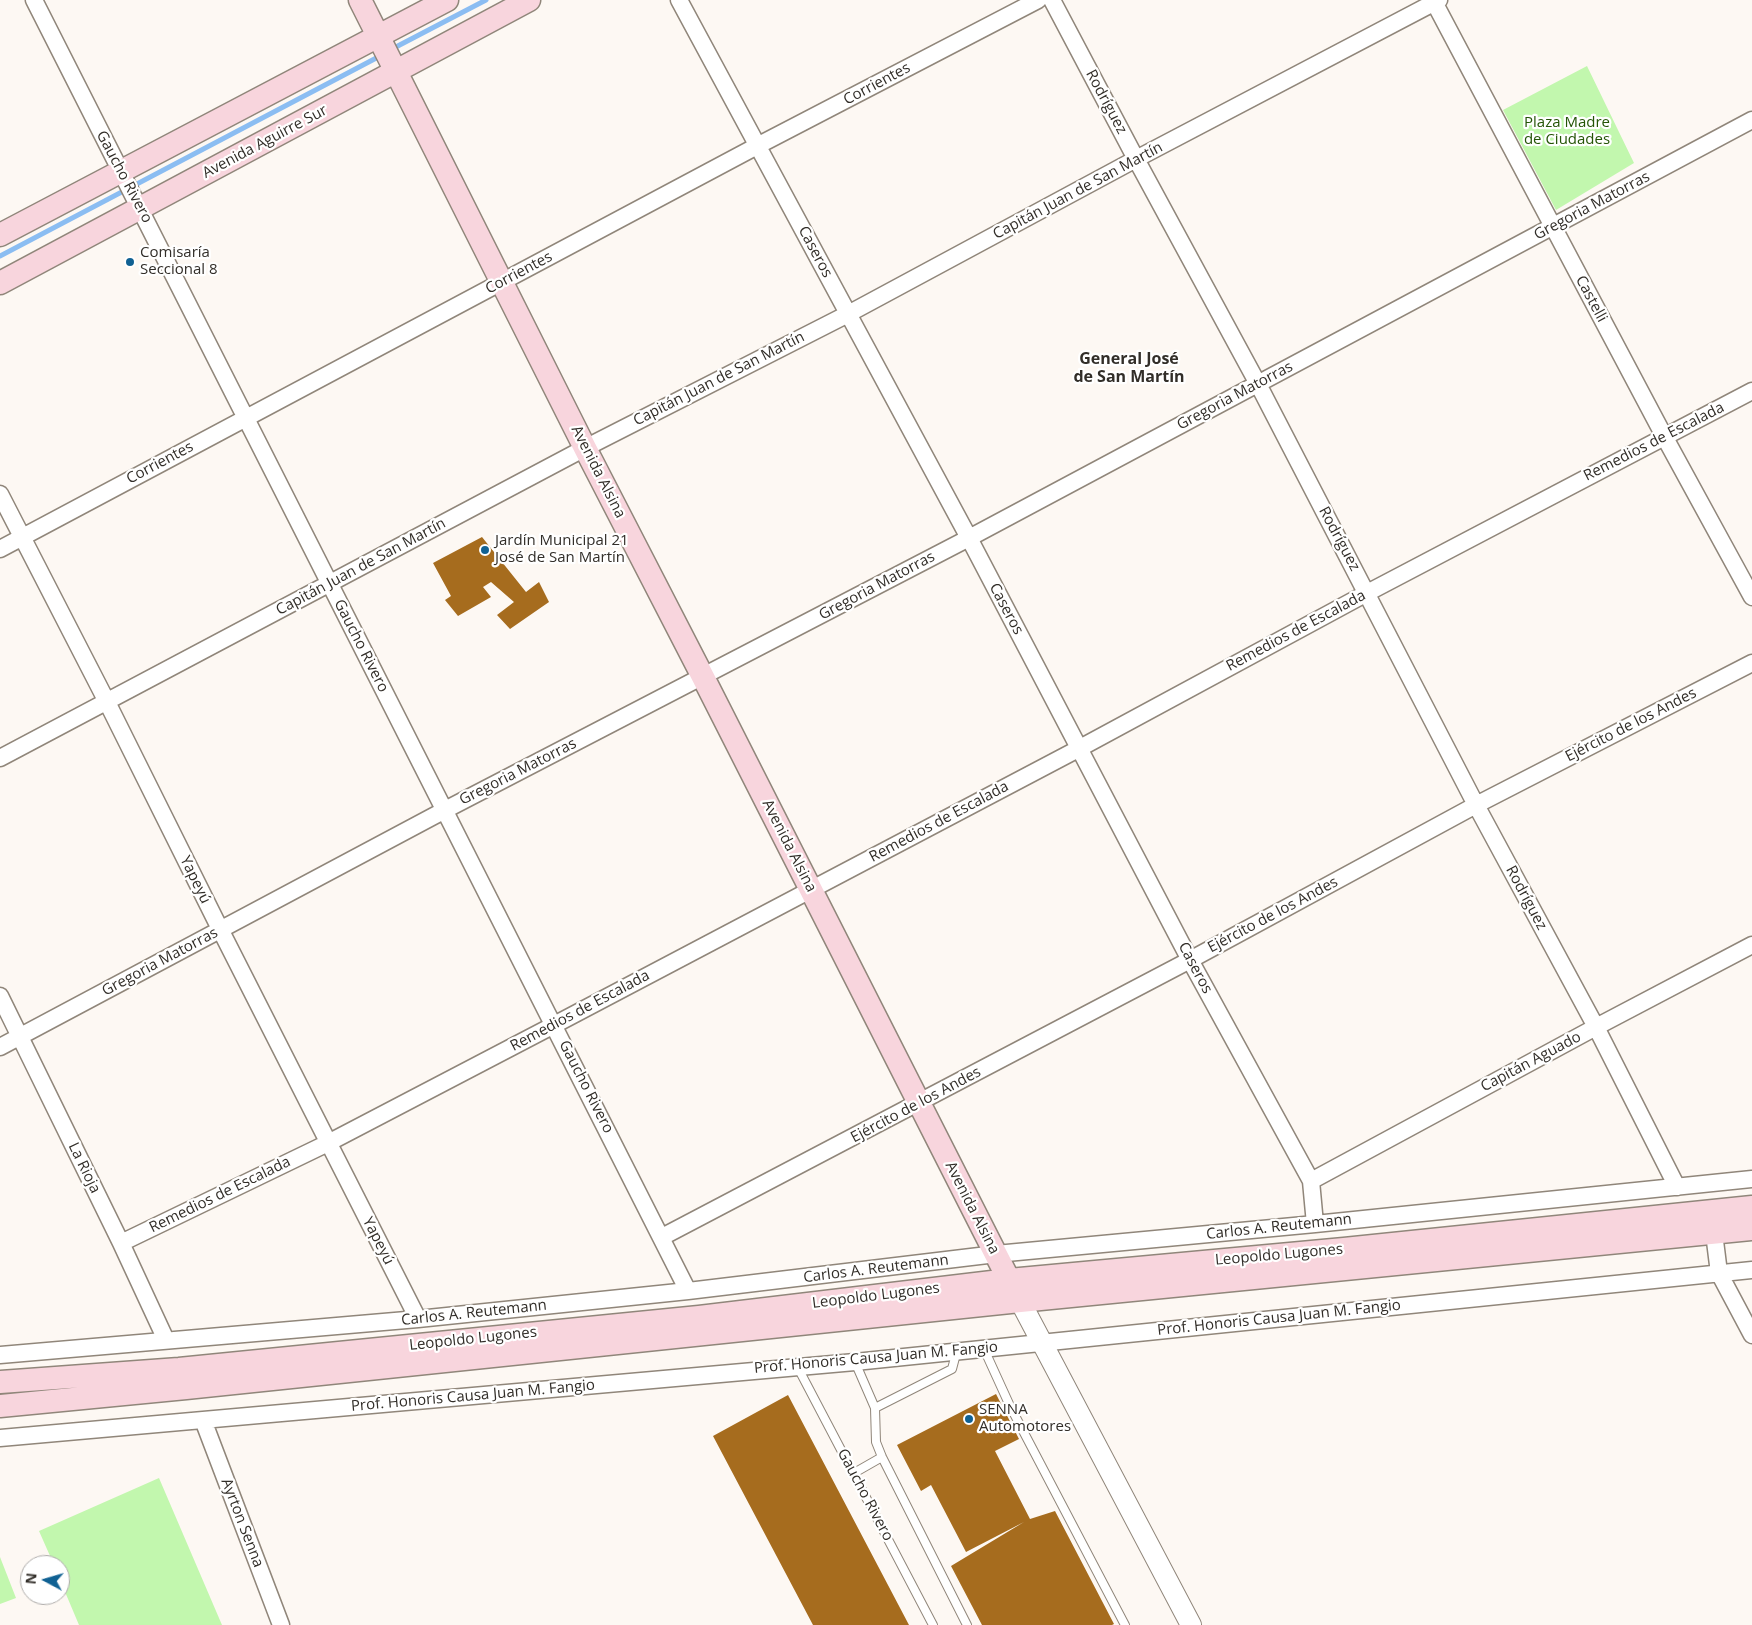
<!DOCTYPE html>
<html>
<head>
<meta charset="utf-8">
<style>
  body { margin:0 }
  #map { position:relative; width:1752px; height:1625px; overflow:hidden; background:#fdf8f3; font-family:"Open Sans",sans-serif }
  canvas { display:block }
  .north { position:absolute; left:20px; top:1555px; width:50px; height:50px; box-sizing:border-box; background:#fff; border:1px solid #adaba9; border-radius:50%; rotate:276deg; font-size:14px; font-weight:700; line-height:20px; text-align:center; color:#322e29 }
  .north::after { content:''; display:block; margin:auto; width:18px; height:22px; background:#106193; clip-path:polygon(50% 0,100% 100%,50% 72%,0 100%) }
</style>
</head>
<body>
<div id="map">
<canvas width="1752" height="1625"></canvas>
<div class="north">N</div>
</div>
<script>
const ctx = document.querySelector('canvas').getContext('2d');
ctx.lineJoin = 'round';
function fillPath(path, color) { ctx.fillStyle = color; ctx.fill(path, 'evenodd'); }
const poly = rows => new Path2D(rows.map(r => 'M' + r).join(''));
function strokePath(path, color, width, dash) { ctx.strokeStyle = color; ctx.lineWidth = width; ctx.lineCap = dash ? 'butt' : 'round'; ctx.setLineDash(dash || []); ctx.stroke(path); }
function write(font, color, halo, rows, align = 'center') {
  ctx.font = font + ' "Open Sans",sans-serif'; ctx.lineWidth = 4.5; ctx.setLineDash([]); ctx.textBaseline = 'middle'; ctx.strokeStyle = halo; ctx.fillStyle = color; for (const [text, x, y, turn = 0] of rows) {
    ctx.save(); ctx.translate(x, y); ctx.rotate((+turn || 0) * Math.PI / 180); ctx.textAlign = isNaN(turn) ? turn : align; if (halo) ctx.strokeText(text, 0, 0); ctx.fillText(text, 0, 0); ctx.restore();
  }
}
fillPath(poly([
  [1587,66,1634,163,1556,210,1503,110],
  [159,1478,222,1625,79,1625,60,1580,60,1565,54,1565,39,1531],
  [0,1557,16,1598,0,1604]
]), '#c2f7ae');
strokePath(poly([
  [392,49,486,0],
  [0,256,382,55]
]), '#8bbdf2', 5);
fillPath(poly([
  [482,537,526,592,539,582,549,602,510,629,497,615,514,602,491,582,483,587,491,597,458,616,445,600,451,596,433,563],
  [996,1394,1019,1439,995,1451,1030,1519,1055,1511,1114,1624,1112,1625,982,1625,951,1566,1024,1522,966,1552,931,1485,921,1491,897,1445],
  [788,1395,909,1625,813,1625,713,1436]
]), '#a66c1e');
const service = poly([
  [984,1349,1010,1406,1125,1625],
  [855,1362,875,1408,876,1442,882,1457,967,1625],
  [797,1366,933,1625],
  [875,1408,952,1369,957,1350],
  [854,1473,882,1457]
]);
const minor = poly([
  [34,0,688,1291],
  [679,0,969,538,1190,960,1311,1181,1315,1224],
  [1052,0,1136,159,1258,384,1476,805,1596,1027,1677,1187],
  [1433,0,1664,436,1752,597],
  [0,494,107,702,220,929,418,1319],
  [0,549,757,146,1038,0],
  [0,758,585,448,848,314,1136,159,1439,0],
  [0,996,121,1243,166,1340],
  [0,1047,445,810,969,538,1752,120],
  [1311,1181,1596,1027,1752,945],
  [1714,1233,1719,1273,1752,1335],
  [662,1237,1190,960,1476,805,1752,663],
  [121,1243,328,1143,554,1025,1080,748,1367,593,1752,391],
  [0,1355,418,1319,688,1291,996,1254,1315,1224,1752,1179],
  [203,1420,281,1625],
  [0,1438,855,1362,1752,1270]
]);
const tertiary = poly([
  [1020,1301,1191,1625]
]);
const secondary = poly([
  [360,0,585,448,703,677,1015,1292],
  [0,235,447,0],
  [0,283,529,0],
  [0,1382,179,1369,699,1317,1009,1280,1344,1249,1752,1207],
  [0,1406,186,1388,1020,1301,1752,1229]
]);
strokePath(service, '#90867a', 10);
strokePath(minor, '#90867a', 19);
strokePath(tertiary, '#90867a', 22);
strokePath(secondary, '#90867a', 25);
strokePath(service, '#fff', 8);
strokePath(minor, '#fff', 16);
strokePath(tertiary, '#fff', 20);
strokePath(secondary, '#f8d5dd', 22);
for (const [x, y, r, color] of [
  [130,262,5,"#106193"],
  [485,550,5,"#106193"],
  [969,1419,5,"#106193"]
]) { const dot = new Path2D(); dot.arc(x, y, r, 0, 2 * Math.PI); ctx.fillStyle = color; ctx.fill(dot); strokePath(dot, '#fff', 2); }
write('15px', '#322e29', '#fff', [
  ["Corrientes",877,84,-28],
  ["Rodríguez",1106,102,62],
  ["Avenida Aguirre Sur",265,142,-28],
  ["Gaucho Rivero",124,177,62],
  ["Capitán Juan de San Martín",1078,191,-28],
  ["Gregoria Matorras",1592,206,-28],
  ["Caseros",815,252,62],
  ["Corrientes",519,273,-28],
  ["Castelli",1591,299,62],
  ["Capitán Juan de San Martín",719,379,-27],
  ["Gregoria Matorras",1235,396,-28],
  ["Remedios de Escalada",1654,442,-27],
  ["Corrientes",160,463,-28],
  ["Avenida Alsina",598,472,63],
  ["Rodríguez",1339,539,62],
  ["Capitán Juan de San Martín",361,567,-28],
  ["Gregoria Matorras",877,586,-28],
  ["Caseros",1006,609,62],
  ["Remedios de Escalada",1296,631,-28],
  ["Gaucho Rivero",361,646,63],
  ["Ejército de los Andes",1631,725,-27],
  ["Gregoria Matorras",518,772,-27],
  ["Remedios de Escalada",939,822,-28],
  ["Avenida Alsina",789,846,63],
  ["Yapeyú",195,880,64],
  ["Rodríguez",1526,898,62],
  ["Ejército de los Andes",1273,915,-28],
  ["Gregoria Matorras",160,962,-28],
  ["Caseros",1195,968,62],
  ["Remedios de Escalada",580,1011,-28],
  ["Capitán Aguado",1531,1062,-28],
  ["Gaucho Rivero",586,1087,63],
  ["Ejército de los Andes",916,1105,-28],
  ["La Rioja",84,1168,64],
  ["Remedios de Escalada",220,1195,-26],
  ["Avenida Alsina",972,1208,63],
  ["Carlos A. Reutemann",1279,1227,-6],
  ["Yapeyú",378,1241,63],
  ["Leopoldo Lugones",1279,1255,-5],
  ["Carlos A. Reutemann",876,1269,-7],
  ["Leopoldo Lugones",876,1296,-7],
  ["Carlos A. Reutemann",474,1313,-6],
  ["Prof. Honoris Causa Juan M. Fangio",1279,1318,-6],
  ["Leopoldo Lugones",473,1339,-6],
  ["Prof. Honoris Causa Juan M. Fangio",876,1358,-5],
  ["Prof. Honoris Causa Juan M. Fangio",473,1396,-5],
  ["Gaucho Rivero",865,1495,62],
  ["Ayrton Senna",242,1523,69]
]);
write('15px', '#245406', '#fff', [
  ["Plaza Madre",1567,123],
  ["de Ciudades",1567,140]
]);
write('15px', '#322e29', '#fff', [
  ["Comisaría",140,253],
  ["Seccional 8",140,270],
  ["Jardín Municipal 21",495,541],
  ["José de San Martín",495,558],
  ["SENNA",979,1410],
  ["Automotores",979,1427]
], 'left');
write('bold 16px', '#322e29', '#fff', [
  ["General José",1129,359],
  ["de San Martín",1129,377]
]);
</script>
</body>
</html>
